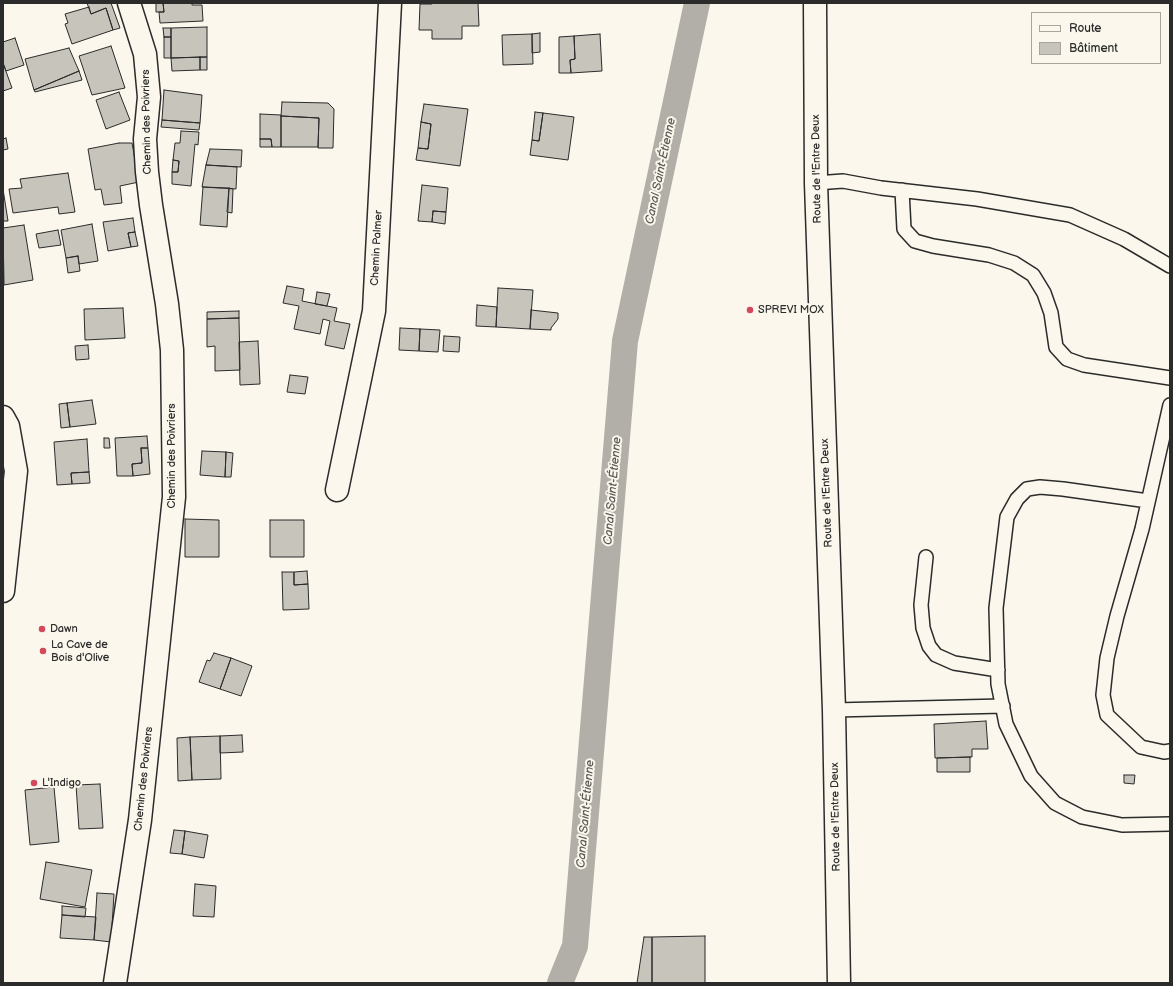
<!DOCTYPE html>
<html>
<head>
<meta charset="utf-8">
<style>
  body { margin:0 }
  #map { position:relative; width:1173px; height:986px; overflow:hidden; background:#fbf7ec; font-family:"Balsamiq Sans",sans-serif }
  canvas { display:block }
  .frame { position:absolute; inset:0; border:4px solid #2b2b2b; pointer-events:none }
  .legend { position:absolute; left:1031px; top:12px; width:130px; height:52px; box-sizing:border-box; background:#fbf7ec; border:1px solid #a8a59f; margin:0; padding:5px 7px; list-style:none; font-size:12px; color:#2b2b2b }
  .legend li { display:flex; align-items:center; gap:8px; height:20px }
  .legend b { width:20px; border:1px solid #a8a59f }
</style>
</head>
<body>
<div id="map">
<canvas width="1173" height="986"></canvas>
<div class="frame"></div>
<ul class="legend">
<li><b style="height:5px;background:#fbf7ec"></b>Route</li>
<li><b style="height:11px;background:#c7c4bc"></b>Bâtiment</li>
</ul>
</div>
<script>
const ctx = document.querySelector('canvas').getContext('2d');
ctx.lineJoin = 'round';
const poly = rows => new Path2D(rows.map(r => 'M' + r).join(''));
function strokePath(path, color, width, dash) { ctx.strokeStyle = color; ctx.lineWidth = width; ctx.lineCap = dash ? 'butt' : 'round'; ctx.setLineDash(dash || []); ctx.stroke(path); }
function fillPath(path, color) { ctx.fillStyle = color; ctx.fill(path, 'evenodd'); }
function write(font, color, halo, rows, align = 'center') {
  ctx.font = font + ' "Balsamiq Sans",sans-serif'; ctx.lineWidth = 4; ctx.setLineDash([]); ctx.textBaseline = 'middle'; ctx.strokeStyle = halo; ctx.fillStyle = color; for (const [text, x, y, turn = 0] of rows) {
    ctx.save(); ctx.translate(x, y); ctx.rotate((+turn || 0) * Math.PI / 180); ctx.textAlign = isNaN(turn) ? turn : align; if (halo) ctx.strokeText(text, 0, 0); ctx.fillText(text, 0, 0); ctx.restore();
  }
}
strokePath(poly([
  [560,983,575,946,625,341,697,3]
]), '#b1afa7', 26);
const building = poly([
  [87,3,111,3,120,28,113,30,106,8,91,14,87,3],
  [156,3,163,3,164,12,156,12,156,3],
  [163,3,192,3,192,5,202,5,203,21,160,23,159,12,164,12,163,3],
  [432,3,478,3,479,26,462,26,462,39,432,39,432,30,419,30,420,4,432,4,432,3],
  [89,7,91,14,106,8,113,30,72,44,65,24,68,23,65,14,89,7],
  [207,27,207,57,171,58,171,28,207,27],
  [163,28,171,28,171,37,164,37,163,28],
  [540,33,540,52,532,53,532,34,540,33],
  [532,34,533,64,503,65,502,35,532,34],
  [600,34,602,71,571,73,570,60,575,59,574,36,600,34],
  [574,36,575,59,570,60,571,73,559,73,559,37,574,36],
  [164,37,171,37,171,58,164,58,164,37],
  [15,38,24,65,6,71,3,63,3,42,15,38],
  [111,46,125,88,92,95,79,56,111,46],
  [69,48,79,71,34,90,25,59,69,48],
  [200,57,200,70,172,71,171,58,200,57],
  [200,57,207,57,207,70,200,70,200,57],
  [3,63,12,88,3,91,3,63],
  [79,71,82,80,35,92,34,90,79,71],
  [164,90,202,95,200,123,162,120,164,90],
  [119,92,130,120,106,129,96,100,119,92],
  [282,102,328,103,334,109,333,148,318,148,319,118,281,116,282,102],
  [424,104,468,109,460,166,416,160,418,148,428,149,431,124,421,122,424,104],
  [535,112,543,113,539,141,532,140,535,112],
  [543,113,574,117,568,160,530,155,532,140,539,141,543,113],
  [260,114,281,115,281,147,272,147,271,139,260,139,260,114],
  [281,116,319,118,318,147,281,147,281,116],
  [162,120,200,123,199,130,161,127,162,120],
  [421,122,431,124,428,149,418,148,421,122],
  [181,131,199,132,198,145,195,144,191,186,172,184,172,172,178,172,179,161,173,160,175,143,180,143,181,131],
  [6,138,8,149,3,150,3,139,6,138],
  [260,139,271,139,272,147,260,147,260,139],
  [119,143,132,143,139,182,120,186,122,203,104,205,101,189,95,190,88,149,119,143],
  [210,149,242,150,241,167,206,165,210,149],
  [173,160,179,161,178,172,172,172,173,160],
  [206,165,237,167,236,189,202,187,206,165],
  [68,173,75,212,59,214,58,207,13,213,9,189,22,188,20,179,68,173],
  [422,185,448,188,446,212,433,211,432,222,418,221,422,185],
  [203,187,229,188,227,227,200,225,203,187],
  [229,188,233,189,232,213,227,212,229,188],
  [3,189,8,221,3,221,3,189],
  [433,211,446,212,445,224,432,222,433,211],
  [133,218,135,232,128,233,131,247,108,251,103,222,133,218],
  [92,224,98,261,79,264,78,256,66,258,61,230,92,224],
  [24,225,33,280,4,285,3,228,24,225],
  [58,230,61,245,39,248,36,234,58,230],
  [135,232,138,246,131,247,128,233,135,232],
  [78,256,80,271,68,273,66,258,78,256],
  [287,286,304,289,302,301,337,308,334,321,350,324,344,349,325,345,330,321,323,319,320,334,294,329,299,306,283,303,287,286],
  [498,288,533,290,530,329,496,327,498,288],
  [317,292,330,294,327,306,315,304,317,292],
  [477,305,497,307,496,327,476,326,477,305],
  [123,308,125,338,85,340,84,309,123,308],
  [531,310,558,313,558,319,551,328,551,330,530,329,531,310],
  [239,311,239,318,207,319,207,312,239,311],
  [239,318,240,370,215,371,215,346,207,347,207,319,239,318],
  [400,328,420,329,419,351,399,350,400,328],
  [420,329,440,330,438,352,419,351,420,329],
  [444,336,460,337,459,352,443,351,444,336],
  [258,341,260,384,240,385,239,342,258,341],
  [88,345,89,359,76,360,75,346,88,345],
  [290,375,308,377,305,394,287,392,290,375],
  [92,400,96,424,70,427,67,403,92,400],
  [67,403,70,427,61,428,59,404,67,403],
  [147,436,148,448,141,448,142,463,132,464,133,476,117,476,115,438,147,436],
  [104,438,109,438,110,448,104,448,104,438],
  [87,439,89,472,71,473,72,484,57,485,54,442,87,439],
  [141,448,148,448,150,474,133,476,132,464,142,463,141,448],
  [202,451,226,452,225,477,200,475,202,451],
  [226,452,233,453,231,477,225,477,226,452],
  [89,472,90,483,72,484,71,473,89,472],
  [185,519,219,520,219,557,185,557,185,519],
  [270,520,304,520,304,557,270,557,270,520],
  [307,571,308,584,294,585,294,572,307,571],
  [282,572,294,572,294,585,308,584,309,609,283,610,282,572],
  [214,653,231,658,220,689,199,682,207,660,210,661,214,653],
  [231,658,252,666,241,696,220,689,231,658],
  [986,721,988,749,972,749,972,757,935,758,934,724,986,721],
  [242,735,243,752,220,753,220,736,242,735],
  [220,736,221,779,192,780,190,737,220,736],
  [190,737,192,780,178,781,177,738,190,737],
  [970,757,970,772,937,772,937,758,970,757],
  [1124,775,1135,775,1134,784,1124,783,1124,775],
  [100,784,103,828,79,829,76,785,100,784],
  [54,787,59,842,30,845,25,790,54,787],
  [174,830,185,831,182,854,170,853,174,830],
  [185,831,208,835,204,858,182,854,185,831],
  [46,862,92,870,85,907,40,899,46,862],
  [195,884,216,886,214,917,193,916,195,884],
  [97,893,114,894,111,942,94,940,97,893],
  [62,906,86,908,85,917,62,915,62,906],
  [62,915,96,917,94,940,60,938,62,915],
  [705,936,705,983,652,983,652,937,705,936],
  [644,937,652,937,652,983,637,983,644,937]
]);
fillPath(building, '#c7c4bc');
strokePath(building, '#2b2b2b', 1);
const service = poly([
  [816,183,843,181,881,188,977,199,1070,215,1124,239,1170,266],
  [902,190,904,229,915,241,933,246,989,255,1014,263,1033,275,1044,293,1051,313,1056,347,1067,359,1084,365,1170,378],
  [1170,405,1142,529,1117,616,1107,658,1103,695,1107,715,1141,747,1164,752,1170,751],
  [1148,501,1063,489,1040,487,1027,489,1017,499,1007,517,996,608,998,684,1006,724,1031,776,1055,803,1082,817,1122,825,1170,824],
  [926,557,921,605,923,628,929,646,936,655,954,663,998,670],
  [834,710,1003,706]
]);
const minor = poly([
  [337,490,374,311,390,3],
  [115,983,140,820,174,497,172,350,167,304,151,205,147,172,145,139,149,97,145,54,129,3]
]);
const secondary = poly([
  [815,3,816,183,834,710,839,983],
  [3,417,8,426,16,471,3,591]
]);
strokePath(service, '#2b2b2b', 16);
strokePath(minor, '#2b2b2b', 25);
strokePath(secondary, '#2b2b2b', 25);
strokePath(service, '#fbf7ec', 13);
strokePath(minor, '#fbf7ec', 22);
strokePath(secondary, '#fbf7ec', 22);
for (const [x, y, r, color] of [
  [750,310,4,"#d1495b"],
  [42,629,4,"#d1495b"],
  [43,651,4,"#d1495b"],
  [34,783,4,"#d1495b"]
]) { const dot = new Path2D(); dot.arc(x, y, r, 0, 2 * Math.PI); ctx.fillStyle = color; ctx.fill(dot); strokePath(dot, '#fbf7ec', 1.5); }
write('11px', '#2b2b2b', '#fbf7ec', [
  ["Chemin des Poivriers",147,122,-91],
  ["Route de l'Entre Deux",817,169,-91],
  ["Chemin Palmer",377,248,-87],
  ["Chemin des Poivriers",172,456,-90],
  ["Route de l'Entre Deux",827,493,-92],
  ["Chemin des Poivriers",144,779,-84],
  ["Route de l'Entre Deux",836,817,-91]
]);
write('11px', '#2b2b2b', '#fbf7ec', [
  ["SPREVI MOX",758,310],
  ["Dawn",50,629],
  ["La Cave de",51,645],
  ["Bois d'Olive",51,658],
  ["L'Indigo",42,783]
], 'left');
write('italic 12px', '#5a5956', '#fbf7ec', [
  ["Canal Saint-Étienne",661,171,-78],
  ["Canal Saint-Étienne",613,491,-85],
  ["Canal Saint-Étienne",586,814,-85]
]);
</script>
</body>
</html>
